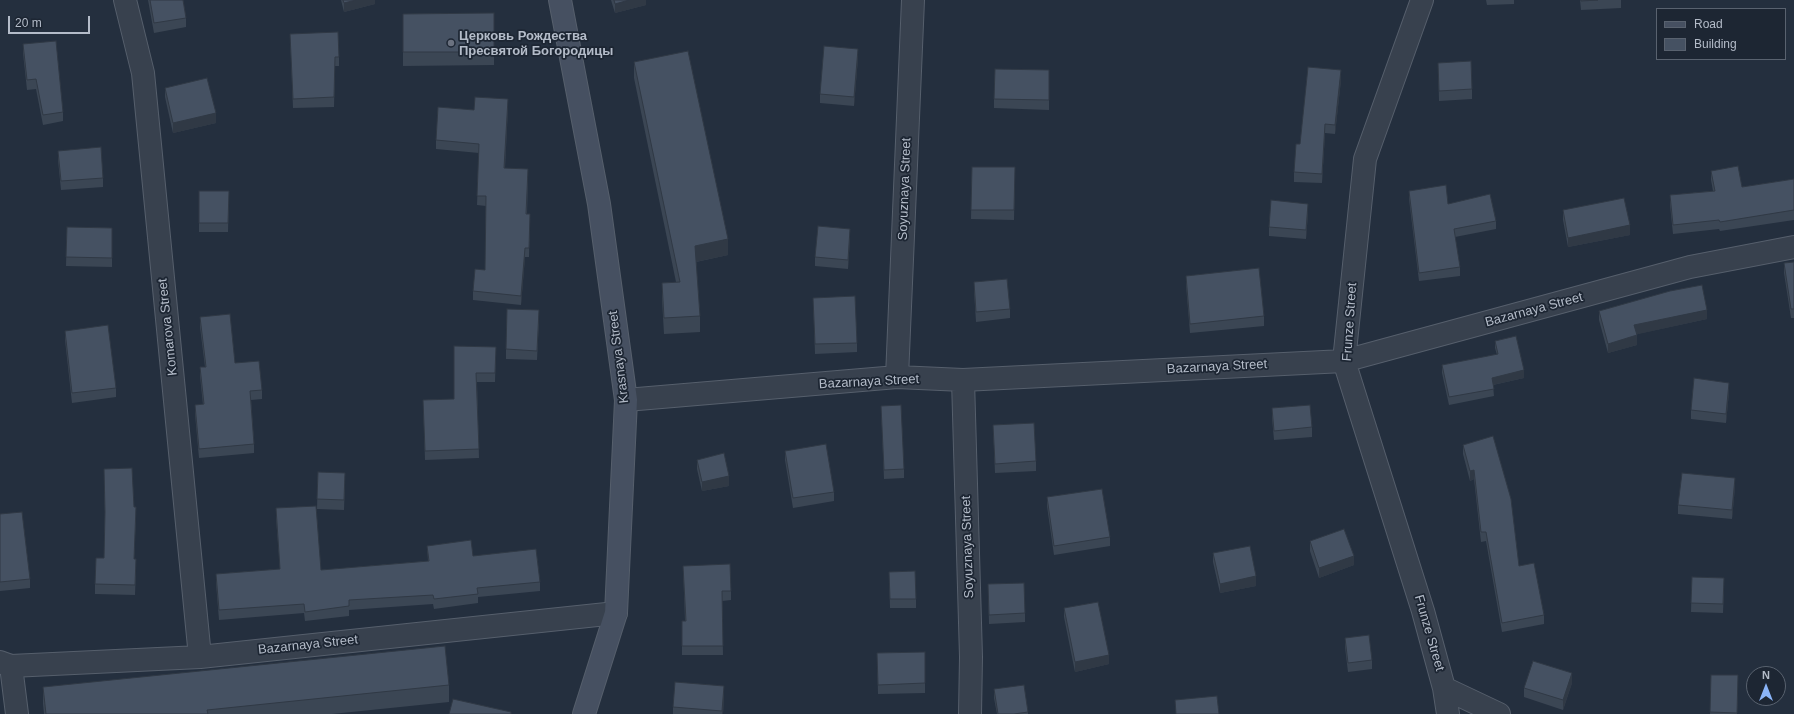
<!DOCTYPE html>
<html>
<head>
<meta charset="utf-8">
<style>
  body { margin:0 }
  #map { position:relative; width:1794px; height:714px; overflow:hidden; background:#242f3e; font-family:Arial,sans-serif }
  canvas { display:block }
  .legend { position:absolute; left:1656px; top:8px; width:130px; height:52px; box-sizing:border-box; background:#1d2633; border:1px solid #59626f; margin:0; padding:5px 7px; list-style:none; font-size:12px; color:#b4bcc9 }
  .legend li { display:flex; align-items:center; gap:8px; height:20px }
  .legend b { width:20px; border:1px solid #59626f }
  .north { position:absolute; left:1746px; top:666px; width:40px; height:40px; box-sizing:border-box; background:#1d2633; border:1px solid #59626f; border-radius:50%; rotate:0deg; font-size:11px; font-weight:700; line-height:16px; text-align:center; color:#b4bcc9 }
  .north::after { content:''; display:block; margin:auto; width:14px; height:18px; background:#8ab4f8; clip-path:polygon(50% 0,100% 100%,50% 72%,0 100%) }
  .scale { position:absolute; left:8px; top:16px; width:82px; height:18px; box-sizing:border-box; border:2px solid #b4bcc9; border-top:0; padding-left:5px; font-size:12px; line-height:14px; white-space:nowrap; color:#b4bcc9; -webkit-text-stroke:3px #1d2633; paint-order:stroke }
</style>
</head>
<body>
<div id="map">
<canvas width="1794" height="714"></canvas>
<ul class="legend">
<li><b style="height:5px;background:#465061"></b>Road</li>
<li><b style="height:11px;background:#455162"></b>Building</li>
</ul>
<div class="north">N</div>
<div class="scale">20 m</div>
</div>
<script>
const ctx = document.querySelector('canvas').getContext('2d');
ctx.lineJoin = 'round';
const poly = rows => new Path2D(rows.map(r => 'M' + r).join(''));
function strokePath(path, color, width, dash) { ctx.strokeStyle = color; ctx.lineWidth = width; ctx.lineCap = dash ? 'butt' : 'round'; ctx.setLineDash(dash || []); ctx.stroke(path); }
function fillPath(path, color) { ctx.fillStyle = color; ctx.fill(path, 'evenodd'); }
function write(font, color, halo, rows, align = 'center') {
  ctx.font = font + ' Arial,sans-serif'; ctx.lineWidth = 3.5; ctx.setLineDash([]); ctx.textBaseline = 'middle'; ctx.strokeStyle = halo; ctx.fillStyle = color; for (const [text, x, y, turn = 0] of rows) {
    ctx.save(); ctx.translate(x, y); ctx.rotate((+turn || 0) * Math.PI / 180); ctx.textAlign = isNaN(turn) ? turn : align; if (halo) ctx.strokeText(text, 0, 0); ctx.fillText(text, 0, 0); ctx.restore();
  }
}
const street = poly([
  [125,0,143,73,200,657],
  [1422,0,1365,159,1344,361,1423,611,1444,688,1448,714],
  [897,377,913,0],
  [963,380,971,657,970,714],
  [626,400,897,377,963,380,1344,361,1690,267,1794,247],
  [0,662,11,666,200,657,616,613],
  [11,666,17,714],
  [1444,688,1499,714]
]);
const secondary = poly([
  [560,0,599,204,626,400,616,613,584,714]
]);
strokePath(street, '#565f6c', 24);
strokePath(secondary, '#565f6c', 24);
strokePath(street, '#38414e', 22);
strokePath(secondary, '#465061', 22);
fillPath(poly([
  [148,0,183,0,186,18,186,27,154,33],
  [341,0,375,0,375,4,344,12],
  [611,0,646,0,646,5,615,13],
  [1486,0,1514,0,1514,4,1487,5],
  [1580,0,1621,0,1621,8,1581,10],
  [494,13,494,65,403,66,403,14],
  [290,34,339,57,339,66,335,66,334,107,293,108],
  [23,44,63,112,63,121,43,125,36,89,27,90,23,53],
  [858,58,854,106,820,103,820,94],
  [634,62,728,255,696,262,700,316,700,332,664,334,662,299,662,283,676,282,634,78],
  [1438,63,1472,89,1472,99,1439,101],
  [1049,70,1049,110,994,108,994,99],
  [1341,80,1335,134,1325,133,1322,183,1294,182,1294,172,1300,144],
  [165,88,216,123,173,133,165,97],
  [508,108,505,168,528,178,527,214,530,214,529,257,525,257,521,305,473,300,473,291,485,270,486,206,477,205,479,153,436,149,436,140,474,110],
  [58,151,103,178,103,187,61,190,58,160],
  [972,167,1015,167,1014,220,971,219],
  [1711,171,1742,187,1794,179,1794,220,1720,231,1719,229,1673,234,1670,205,1670,195,1713,191,1711,180],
  [199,191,229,191,228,232,199,232],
  [1409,191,1448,204,1496,221,1496,229,1455,237,1460,267,1460,276,1419,281,1409,199],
  [1563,210,1630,235,1568,247,1563,220],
  [1308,213,1306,239,1269,236,1269,227],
  [67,227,112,228,112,267,66,266],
  [850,238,848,269,815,266,815,257],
  [1794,262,1794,318,1791,318,1784,273,1784,263],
  [1186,276,1264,316,1264,326,1190,333,1186,285],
  [974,282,1010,309,1010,318,976,322,974,291],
  [813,298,857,343,857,352,815,354],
  [1599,311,1707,319,1637,334,1637,345,1608,353,1599,320],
  [200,317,235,363,262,390,262,399,251,400,254,444,254,453,199,458,195,414,195,405,203,405,200,376,200,367,205,367,200,327],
  [539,319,537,360,506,359,506,349],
  [65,331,116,388,116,397,72,403,65,340],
  [1495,341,1524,378,1493,385,1494,396,1449,405,1442,373,1442,365,1497,355,1495,348],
  [496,347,495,382,477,382,479,458,425,460,423,400,454,399],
  [1729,392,1726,423,1691,419,1691,410],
  [881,406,904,469,904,478,884,479],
  [1272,408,1312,427,1312,437,1274,440,1272,418],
  [993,425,1036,461,1036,471,995,473],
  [1463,445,1519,566,1544,615,1544,624,1502,632,1486,541,1481,542,1474,479,1470,481,1463,454],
  [785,451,834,492,834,501,793,508,785,460],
  [697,460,729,486,702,491,697,469],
  [104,469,134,507,136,516,134,559,136,568,135,595,95,594,95,584,104,558,105,517],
  [318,472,345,482,344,510,317,509],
  [1735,487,1732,519,1678,514,1678,505],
  [1047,497,1110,537,1110,546,1054,555,1047,506],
  [276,508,321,570,428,561,427,546,540,582,540,591,478,597,478,603,434,609,433,604,349,610,349,616,305,621,304,613,219,620,216,583,216,574,280,569,276,518],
  [0,514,30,579,30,588,0,591],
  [1310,541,1354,565,1319,578,1310,551],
  [1213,553,1256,586,1220,593,1213,562],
  [683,566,731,591,731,600,722,601,723,655,682,655,682,621,685,621],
  [889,572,916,599,916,608,890,608],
  [1692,577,1724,587,1723,613,1691,612],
  [988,584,1025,613,1025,622,989,624],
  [1064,608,1109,664,1075,672,1064,617],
  [1345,638,1372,660,1372,669,1348,672,1345,647],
  [925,652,925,693,878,694,877,653],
  [1711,675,1738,675,1737,714,1710,714],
  [1572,683,1563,710,1524,697,1524,688],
  [449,685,449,702,332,714,44,714,43,704,43,687],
  [994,689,1028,712,1028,714,997,714,994,698],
  [724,695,723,714,673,714,673,707]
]), '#3b4654');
fillPath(poly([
  [356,0,375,0,375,4,344,12,344,3],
  [629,0,646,0,646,5,615,13,615,4],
  [858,49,858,58,854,106,854,97],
  [1341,70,1341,80,1335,134,1335,125],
  [508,99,508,108,504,177,504,168],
  [216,113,216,123,173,133,173,123],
  [1325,124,1325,133,1322,183,1322,174],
  [1308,204,1308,213,1306,239,1306,230],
  [1630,225,1630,235,1568,247,1568,238],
  [850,229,850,238,848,269,848,260],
  [728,239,728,255,695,262,695,246],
  [525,248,525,257,521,305,521,296],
  [1707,310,1707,319,1634,335,1634,325],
  [1637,335,1637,345,1608,353,1608,344],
  [1524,370,1524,378,1492,385,1492,378],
  [1729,383,1729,392,1726,423,1726,414],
  [1474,470,1474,479,1470,481,1470,471],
  [729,476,729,486,702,491,702,482],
  [1735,478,1735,487,1732,519,1732,510],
  [1354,556,1354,565,1319,578,1319,568],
  [1256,576,1256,586,1220,593,1220,584],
  [1109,655,1109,664,1075,672,1075,662],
  [1572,673,1572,683,1563,710,1563,700],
  [724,686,724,695,723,714,722,714]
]), '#303945');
const building = poly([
  [150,0,183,0,186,18,154,23,150,0],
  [343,0,356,0,344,3,343,0],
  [614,0,629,0,615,4,614,0],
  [1581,0,1598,0,1581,1,1581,0],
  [494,13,494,52,403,52,403,14,494,13],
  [338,32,339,57,335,57,334,97,293,99,290,34,338,32],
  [56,41,63,112,43,115,36,79,27,80,23,44,56,41],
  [824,46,858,49,854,97,820,94,824,46],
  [688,51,728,239,695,246,700,316,664,318,662,283,680,282,634,62,688,51],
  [1471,61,1472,89,1439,91,1438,63,1471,61],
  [1308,67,1341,70,1335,125,1325,124,1322,174,1294,172,1296,144,1300,144,1308,67],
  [995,69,1049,70,1049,100,994,99,995,69],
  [207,78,216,113,173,123,165,88,207,78],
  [475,97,508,99,504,168,528,169,526,214,530,214,529,248,525,248,521,296,473,291,475,269,485,270,486,196,477,196,479,144,436,140,438,107,474,110,475,97],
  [101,147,103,178,61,181,58,151,101,147],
  [1738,166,1742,187,1794,179,1794,210,1720,222,1719,220,1673,225,1670,195,1715,191,1711,171,1738,166],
  [972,167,1015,167,1014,210,971,210,972,167],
  [1446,185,1448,204,1490,194,1496,221,1454,229,1460,267,1419,273,1409,191,1446,185],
  [199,191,229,191,228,223,199,223,199,191],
  [1624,198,1630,225,1568,238,1563,210,1624,198],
  [1271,200,1308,204,1306,230,1269,227,1271,200],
  [818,226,850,229,848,260,815,257,818,226],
  [67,227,112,228,112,258,66,257,67,227],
  [1794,262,1794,309,1791,309,1784,263,1794,262],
  [1259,268,1264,316,1190,324,1186,276,1259,268],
  [1007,279,1010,309,976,312,974,282,1007,279],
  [1702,285,1707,310,1634,325,1637,335,1608,344,1599,311,1670,291,1702,285],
  [855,296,857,343,815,344,813,298,855,296],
  [507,309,539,310,537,351,506,349,507,309],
  [230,314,235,363,259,361,262,390,250,391,254,444,199,449,195,405,204,404,200,367,206,367,200,317,230,314],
  [108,325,116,388,72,393,65,331,108,325],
  [1516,336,1524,370,1492,378,1494,389,1449,397,1442,365,1498,354,1495,341,1516,336],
  [454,346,496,347,495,373,476,373,479,449,425,451,423,400,454,399,454,346],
  [1694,378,1729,383,1726,414,1691,410,1694,378],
  [901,405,904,469,884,470,881,406,901,405],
  [1310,405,1312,427,1274,431,1272,408,1310,405],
  [1034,423,1036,461,995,464,993,425,1034,423],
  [1493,436,1511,499,1519,566,1534,563,1544,615,1502,623,1486,532,1481,532,1474,470,1470,471,1463,445,1493,436],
  [826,444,834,492,793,498,785,451,826,444],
  [724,453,729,476,702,482,697,460,724,453],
  [132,468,134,507,136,507,134,559,136,559,135,585,95,584,96,558,104,558,105,512,104,469,132,468],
  [318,472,345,473,344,500,317,499,318,472],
  [1682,473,1735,478,1732,510,1678,505,1682,473],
  [1102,489,1110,537,1054,546,1047,497,1102,489],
  [316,506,321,570,429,561,427,546,471,540,473,556,536,549,540,582,477,588,478,594,434,599,433,595,349,600,349,606,305,612,304,604,219,610,216,574,280,569,276,508,316,506],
  [22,512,30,579,0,582,0,514,22,512],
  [1344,529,1354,556,1319,568,1310,541,1344,529],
  [1250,546,1256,576,1220,584,1213,553,1250,546],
  [730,564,731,591,722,591,723,646,682,646,682,621,686,621,683,566,730,564],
  [915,571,916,599,890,599,889,572,915,571],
  [1692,577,1724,578,1723,604,1691,603,1692,577],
  [1024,583,1025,613,989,615,988,584,1024,583],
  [1098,602,1109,655,1075,662,1064,608,1098,602],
  [1369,635,1372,660,1348,663,1345,638,1369,635],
  [445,646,449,685,207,710,208,714,46,714,43,687,445,646],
  [925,652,925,683,878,685,877,653,925,652],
  [1533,661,1572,673,1563,700,1524,688,1533,661],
  [1711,675,1738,675,1737,713,1710,712,1711,675],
  [675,682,724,686,722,711,673,707,675,682],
  [1024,685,1028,712,1014,714,998,714,994,689,1024,685],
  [1217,696,1219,714,1176,714,1175,700,1217,696],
  [453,699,511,712,511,714,449,714,453,699]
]);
fillPath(building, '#455162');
strokePath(building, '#303945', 1);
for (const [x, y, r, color] of [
  [451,43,4,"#6b7280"]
]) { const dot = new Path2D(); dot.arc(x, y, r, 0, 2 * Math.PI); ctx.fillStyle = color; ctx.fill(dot); strokePath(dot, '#1d2633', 1.5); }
write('bold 13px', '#b4bcc9', '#1d2633', [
  ["Церковь Рождества",459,36],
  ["Пресвятой Богородицы",459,51]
], 'left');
write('13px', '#b4bcc9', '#1d2633', [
  ["Soyuznaya Street",905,189,-88],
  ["Bazarnaya Street",1534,310,-15],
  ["Frunze Street",1350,322,-86],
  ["Komarova Street",168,327,-96],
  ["Krasnaya Street",619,357,-97],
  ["Bazarnaya Street",1217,367,-3],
  ["Bazarnaya Street",869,382,-3],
  ["Soyuznaya Street",968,547,-92],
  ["Frunze Street",1429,633,74],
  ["Bazarnaya Street",308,645,-6]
]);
</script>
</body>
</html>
